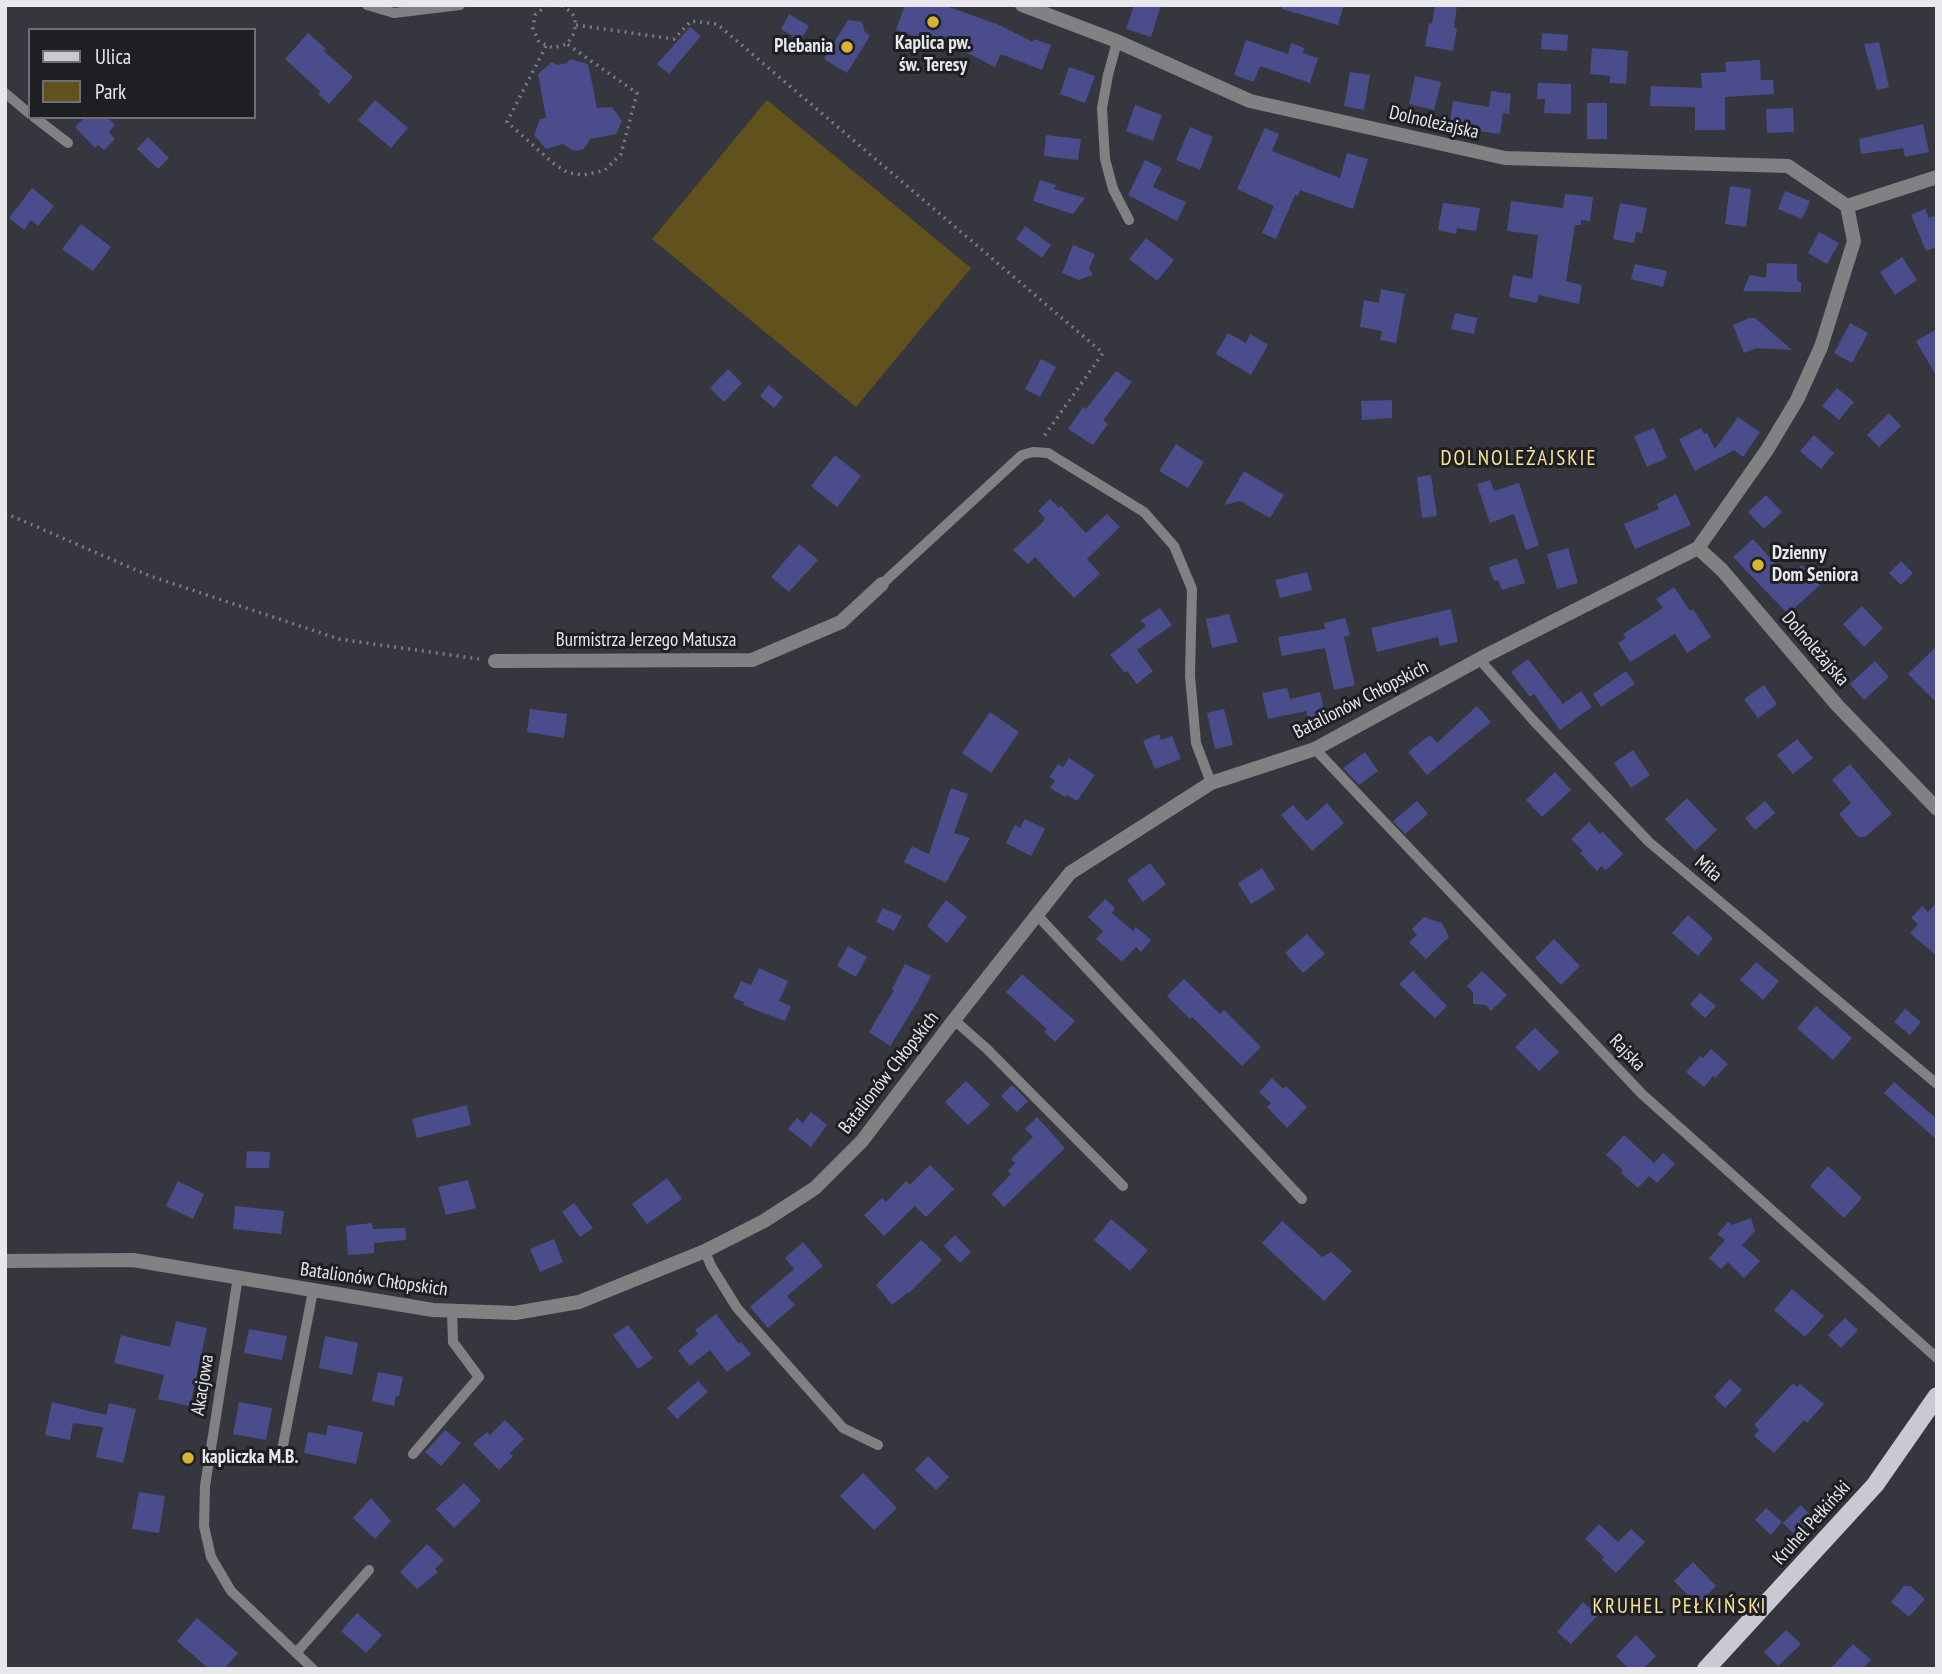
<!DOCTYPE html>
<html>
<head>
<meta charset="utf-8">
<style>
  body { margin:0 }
  #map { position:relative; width:1942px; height:1674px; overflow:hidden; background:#36373e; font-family:"PT Sans Narrow",sans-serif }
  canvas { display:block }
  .frame { position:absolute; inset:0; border:7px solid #e8e8ec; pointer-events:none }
  .legend { position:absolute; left:28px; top:28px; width:228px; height:91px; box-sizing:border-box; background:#1e1f22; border:2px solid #6f6f73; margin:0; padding:9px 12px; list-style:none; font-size:21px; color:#e8e8ec }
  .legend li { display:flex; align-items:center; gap:14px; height:35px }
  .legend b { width:35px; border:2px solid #6f6f73 }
</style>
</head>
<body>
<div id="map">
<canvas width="1942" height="1674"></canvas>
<div class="frame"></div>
<ul class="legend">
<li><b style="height:9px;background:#c9cad1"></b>Ulica</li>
<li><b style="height:19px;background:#60511d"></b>Park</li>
</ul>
</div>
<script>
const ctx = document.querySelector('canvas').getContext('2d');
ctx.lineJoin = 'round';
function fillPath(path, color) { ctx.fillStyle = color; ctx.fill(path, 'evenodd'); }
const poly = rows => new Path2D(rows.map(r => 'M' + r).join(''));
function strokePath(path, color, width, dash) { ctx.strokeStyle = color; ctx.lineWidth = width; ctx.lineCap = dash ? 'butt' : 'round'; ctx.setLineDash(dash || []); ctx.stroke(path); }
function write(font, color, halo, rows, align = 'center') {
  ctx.font = font + ' "PT Sans Narrow",sans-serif'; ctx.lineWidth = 6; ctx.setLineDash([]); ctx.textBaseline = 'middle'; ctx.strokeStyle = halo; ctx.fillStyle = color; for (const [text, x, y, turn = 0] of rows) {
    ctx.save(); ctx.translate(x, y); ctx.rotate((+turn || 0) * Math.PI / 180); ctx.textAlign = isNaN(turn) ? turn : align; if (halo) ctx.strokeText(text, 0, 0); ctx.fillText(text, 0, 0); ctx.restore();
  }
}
fillPath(poly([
  [767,100,971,268,856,407,652,239]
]), '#60511d');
fillPath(poly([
  [905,5,943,5,997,24,1033,42,1034,39,1051,45,1042,70,1001,54,995,67,958,48,957,50,896,30],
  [1134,5,1161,5,1151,37,1126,29],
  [1283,5,1344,5,1338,25,1282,9],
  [1435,5,1457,5,1454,28,1457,28,1453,51,1425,46,1429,23,1432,24],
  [789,14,809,26,800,41,781,29],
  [848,20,862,22,865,32,870,36,847,73,824,59],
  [690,27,701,36,669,74,657,64],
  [308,33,326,49,324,51,353,77,329,104,318,94,321,92,285,59],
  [1542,33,1568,35,1567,51,1541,49],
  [1246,40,1288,54,1291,43,1304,48,1303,53,1318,58,1310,83,1260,66,1254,82,1234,75],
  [1879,42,1889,87,1877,90,1864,44],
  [1592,48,1628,51,1626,84,1610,83,1610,76,1590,74],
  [570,59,588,64,597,108,612,107,622,121,616,134,590,139,584,149,574,151,563,144,546,149,534,135,540,119,546,118,538,74,552,62,558,65,567,63],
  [1760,60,1761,80,1773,80,1774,94,1725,97,1725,130,1695,130,1695,107,1650,106,1651,86,1702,88,1701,73,1726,72,1725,62],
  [1069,67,1095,76,1085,103,1060,94],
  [1350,72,1370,75,1364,110,1344,106],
  [1415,76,1441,82,1434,110,1409,104],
  [1538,83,1571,84,1571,114,1544,113,1545,99,1537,99],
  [1491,91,1511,94,1509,114,1503,113,1500,134,1449,127,1453,101,1489,107],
  [375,100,408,128,391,148,358,120],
  [1587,103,1607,103,1607,139,1587,139],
  [1135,105,1162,115,1153,141,1126,131],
  [1793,108,1794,132,1767,133,1766,109],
  [85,117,107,117,115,125,109,132,115,139,104,150,98,145,95,148,75,127],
  [1923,124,1929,152,1905,157,1903,148,1861,154,1859,139],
  [1190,127,1213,137,1200,170,1176,160],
  [1265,128,1279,134,1272,151,1340,178,1347,153,1368,159,1353,209,1300,190,1298,196,1295,195,1276,239,1262,233,1274,206,1237,189],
  [1046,135,1081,139,1078,160,1044,156],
  [148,137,169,158,158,169,137,149],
  [1145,160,1162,168,1153,187,1186,202,1177,221,1128,195],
  [1040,180,1056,185,1054,189,1085,198,1073,214,1033,201],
  [1730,186,1751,189,1746,227,1725,224],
  [32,188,54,206,38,226,31,220,24,230,9,218],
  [1785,191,1810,201,1802,219,1778,209],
  [1565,194,1593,197,1590,221,1581,220,1581,225,1575,225,1566,281,1582,285,1579,304,1539,295,1537,303,1509,297,1513,275,1532,279,1538,235,1507,231,1511,201,1563,208],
  [1443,203,1480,208,1476,231,1457,228,1456,234,1438,230],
  [1620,203,1647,208,1642,233,1636,232,1634,243,1613,239],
  [1925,209,1929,218,1937,215,1937,247,1926,251,1911,215],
  [81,224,111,247,93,271,62,249],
  [1025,226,1051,245,1042,258,1016,239],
  [1819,232,1839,243,1827,264,1808,253],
  [1146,238,1174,260,1157,281,1129,259],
  [1073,245,1095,254,1089,268,1093,275,1079,280,1062,273],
  [1902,257,1917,280,1895,295,1880,272],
  [1767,263,1797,264,1797,281,1801,282,1801,292,1743,291,1750,275,1766,278],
  [1635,264,1667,271,1663,287,1631,279],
  [1381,289,1405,294,1396,343,1380,340,1382,331,1360,327,1364,300,1379,303],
  [1455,313,1477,318,1474,334,1451,329],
  [1749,318,1755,318,1792,350,1757,348,1744,353,1733,325],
  [1850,323,1868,333,1852,363,1834,353],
  [1937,329,1937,377,1916,341],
  [1228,333,1246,343,1250,334,1268,345,1251,375,1216,354],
  [1041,359,1056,367,1040,397,1025,389],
  [728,369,742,383,724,402,710,388],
  [1116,371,1132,382,1103,420,1108,424,1093,445,1068,429,1083,407,1086,409],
  [769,385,783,397,774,408,760,396],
  [1837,388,1854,402,1839,420,1822,406],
  [1392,400,1392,418,1362,420,1361,401],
  [1889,413,1901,426,1879,447,1867,435],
  [1738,417,1760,432,1743,457,1734,450,1695,471,1679,439,1701,428,1704,434,1707,433,1715,449],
  [1654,428,1667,458,1647,467,1634,436],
  [1814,435,1834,453,1821,469,1800,451],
  [1176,444,1204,462,1188,488,1159,471],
  [835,455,861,476,837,507,811,486],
  [1244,471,1284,495,1270,518,1240,501,1224,505],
  [1431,475,1437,516,1422,518,1417,477],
  [1490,480,1494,491,1519,483,1539,545,1526,550,1514,514,1490,523,1477,484],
  [1676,494,1691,525,1635,549,1624,524,1659,509,1657,504],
  [1766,495,1782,512,1764,529,1748,512],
  [1050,499,1059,508,1061,506,1086,533,1107,514,1120,527,1087,559,1100,574,1074,598,1035,557,1028,564,1013,550,1043,522,1045,518,1038,511],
  [1753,539,1788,578,1802,565,1820,585,1788,614,1733,557],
  [799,544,818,560,789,592,771,577],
  [1568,548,1578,583,1557,589,1547,554],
  [1517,558,1525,583,1502,590,1498,580,1494,581,1489,567],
  [1901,561,1913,573,1901,585,1889,573],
  [1307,572,1312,590,1280,598,1275,580],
  [1674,587,1690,611,1693,609,1711,637,1687,653,1675,634,1630,662,1618,643,1626,638,1623,634,1663,608,1656,599],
  [1862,606,1883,628,1864,647,1843,624],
  [1160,608,1172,625,1137,650,1153,671,1137,684,1127,671,1125,673,1110,655,1146,626,1141,620],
  [1451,609,1458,642,1440,646,1438,637,1377,652,1371,628],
  [1229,614,1238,642,1212,648,1206,619],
  [1345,618,1350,635,1344,637,1355,685,1334,690,1325,648,1282,656,1278,637,1325,629,1324,623],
  [1937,646,1937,703,1908,674],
  [1528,659,1563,704,1581,691,1592,707,1560,730,1534,694,1530,697,1511,672],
  [1875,661,1889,677,1864,700,1850,684],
  [1626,671,1635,684,1601,707,1593,694],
  [1764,685,1777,704,1758,718,1744,699],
  [1287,688,1290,699,1320,692,1326,720,1309,724,1306,711,1268,719,1262,693],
  [1477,706,1491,722,1427,775,1408,752,1430,735,1437,743],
  [530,709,567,714,564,738,527,732],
  [1224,709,1233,745,1215,749,1207,713],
  [990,712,1019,732,991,773,962,753],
  [1159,734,1161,740,1172,736,1181,759,1155,769,1143,741],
  [1797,739,1813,758,1793,774,1777,755],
  [1633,750,1650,775,1631,788,1614,763],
  [1365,752,1378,771,1359,785,1343,768],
  [1069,758,1095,775,1077,801,1067,795,1065,797,1050,788,1055,780,1049,777,1058,764,1063,767],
  [1850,764,1892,814,1865,837,1858,837,1839,814,1851,803,1832,780],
  [1555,772,1571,790,1542,817,1526,800],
  [951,788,968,794,954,833,970,838,946,883,904,862,912,846,929,854],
  [1687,798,1717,830,1695,851,1665,819],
  [1417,801,1428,814,1405,834,1393,821],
  [1765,801,1775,813,1755,830,1745,818],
  [1327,803,1344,823,1312,851,1281,815,1293,805,1307,821],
  [1025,819,1045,829,1031,856,1006,843,1015,825,1020,828],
  [1589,822,1600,834,1603,832,1623,854,1606,870,1601,866,1597,871,1580,853,1583,851,1571,839],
  [1150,863,1166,884,1143,902,1127,880],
  [1262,868,1275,889,1251,904,1238,883],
  [1105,899,1115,908,1112,913,1133,931,1136,927,1151,940,1141,952,1136,947,1122,962,1096,939,1103,931,1088,917],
  [946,900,967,917,947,943,927,926],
  [1937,902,1937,956,1910,933,1918,924,1911,918,1922,906,1928,912],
  [883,908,902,916,894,931,876,922],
  [1688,915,1713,938,1698,956,1672,933],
  [1424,917,1442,923,1449,937,1426,959,1409,942,1417,935,1412,929],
  [1307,934,1325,954,1303,973,1285,953],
  [1554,939,1580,966,1561,985,1535,958],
  [848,946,867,957,856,977,837,966],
  [1756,962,1779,981,1763,1000,1740,980],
  [905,964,931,976,918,1001,890,1046,869,1032,894,990,892,989],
  [759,968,788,981,779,1001,791,1006,785,1021,743,1005,744,1002,733,998,741,981,751,985],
  [1413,971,1447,1006,1435,1018,1399,984],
  [1482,971,1507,995,1491,1011,1486,1005,1473,1004,1473,992,1467,986],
  [1022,974,1075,1021,1055,1042,1044,1032,1047,1029,1006,992],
  [1184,979,1220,1014,1224,1010,1261,1047,1242,1066,1192,1017,1190,1019,1167,996],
  [1700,993,1716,1006,1705,1018,1690,1004],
  [1816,1006,1852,1038,1833,1060,1797,1028],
  [1905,1009,1921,1022,1910,1035,1894,1022],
  [1535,1028,1559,1052,1539,1071,1515,1047],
  [1711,1049,1728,1064,1715,1078,1713,1076,1704,1087,1686,1072,1700,1056,1703,1058],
  [1272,1078,1283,1089,1286,1086,1307,1107,1287,1128,1267,1107,1271,1103,1259,1092],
  [966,1081,990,1105,968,1125,945,1102],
  [1894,1082,1937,1119,1937,1140,1884,1093],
  [1012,1085,1028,1101,1017,1112,1001,1096],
  [467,1105,471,1125,417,1138,412,1119],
  [811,1112,827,1125,811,1147,788,1129,797,1118,803,1123],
  [1037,1117,1065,1148,1004,1207,992,1194,1011,1174,1008,1171,1015,1163,1011,1159,1033,1137,1025,1129],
  [1624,1135,1654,1163,1663,1153,1675,1164,1657,1183,1649,1176,1638,1188,1621,1173,1623,1170,1606,1155],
  [247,1151,270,1152,269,1168,246,1168],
  [930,1165,954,1189,926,1217,915,1206,884,1236,864,1215,882,1198,886,1202,906,1181,910,1185],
  [1828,1166,1862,1198,1844,1218,1810,1186],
  [667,1178,682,1199,647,1224,632,1204],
  [468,1180,476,1208,446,1215,438,1187],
  [178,1181,204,1194,193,1219,166,1206],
  [574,1203,593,1228,580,1237,562,1212],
  [235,1206,284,1211,281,1234,233,1229],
  [1751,1218,1755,1231,1742,1245,1760,1261,1744,1278,1728,1262,1721,1269,1709,1258,1725,1240,1717,1234,1728,1222,1732,1225],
  [1111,1219,1148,1250,1130,1271,1094,1240],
  [1282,1221,1322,1257,1331,1252,1352,1271,1324,1301,1262,1243],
  [372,1223,373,1229,405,1228,406,1240,374,1243,374,1253,348,1255,346,1226],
  [955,1235,971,1252,960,1263,944,1246],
  [554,1239,563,1262,540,1272,530,1249],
  [921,1240,942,1260,909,1293,908,1292,892,1305,876,1285],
  [803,1242,823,1266,787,1296,795,1305,768,1328,750,1307,794,1269,785,1258],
  [1792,1289,1824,1316,1805,1337,1774,1310],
  [716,1314,739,1344,741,1342,751,1354,727,1372,710,1350,690,1366,678,1351,698,1334,695,1330],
  [1845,1318,1858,1330,1841,1348,1828,1335],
  [176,1321,207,1328,190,1406,158,1399,164,1375,114,1363,121,1335,170,1347],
  [628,1325,653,1358,638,1369,613,1335],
  [249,1329,287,1336,282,1360,244,1353],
  [325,1336,358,1343,352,1375,319,1368],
  [378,1372,403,1377,399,1396,396,1396,394,1406,372,1401],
  [1730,1379,1742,1390,1725,1408,1714,1397],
  [698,1381,708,1392,677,1419,667,1408],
  [1793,1383,1797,1387,1800,1384,1824,1404,1807,1423,1804,1420,1774,1453,1754,1436,1759,1430,1754,1425],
  [52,1402,106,1415,109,1403,136,1409,123,1463,96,1457,103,1427,73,1423,70,1440,45,1435],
  [239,1402,272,1408,266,1440,233,1434],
  [505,1420,524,1439,510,1453,513,1456,499,1470,473,1444,487,1432,490,1435],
  [328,1425,363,1432,356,1464,304,1453,308,1432,326,1435],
  [445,1430,461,1443,441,1466,425,1452],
  [928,1456,949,1477,936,1490,915,1470],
  [863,1473,897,1508,874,1530,840,1496],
  [464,1483,481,1501,454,1528,436,1509],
  [139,1492,165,1496,159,1533,132,1529],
  [371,1498,391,1521,375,1539,353,1518],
  [1801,1505,1814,1519,1796,1536,1783,1523],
  [1766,1508,1782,1522,1771,1535,1755,1520],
  [1599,1524,1618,1542,1631,1529,1645,1542,1616,1573,1602,1560,1604,1557,1585,1539],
  [427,1544,444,1560,435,1569,438,1572,417,1589,400,1572],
  [1693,1562,1716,1586,1697,1605,1674,1581],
  [1904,1586,1910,1586,1925,1599,1909,1617,1891,1602],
  [1583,1602,1598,1615,1571,1644,1557,1632],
  [357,1613,382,1635,366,1653,341,1631],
  [197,1618,238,1653,224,1669,209,1669,177,1641],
  [1786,1630,1801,1644,1778,1666,1764,1652],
  [1636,1635,1656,1656,1643,1669,1629,1669,1616,1656],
  [1853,1644,1871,1660,1862,1669,1830,1669]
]), '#4a4c8b');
strokePath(poly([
  [547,5,535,15,533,29,539,42,553,48,567,44,575,32,575,18,571,12,561,5],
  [576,25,674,39,691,21,717,24,1103,353,1042,439],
  [546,46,507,122,553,163,568,173,584,175,605,170,621,154,637,93,567,44],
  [5,513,150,576,339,639,479,659]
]), '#7a7b81', 3.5, [2, 5]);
strokePath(poly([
  [367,5,394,13,460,5],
  [1117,42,1108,75,1102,108,1105,159,1113,189,1129,220],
  [5,93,30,114],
  [34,117,68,143],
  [882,584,1022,455,1033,452,1048,453,1144,512,1174,546,1192,589,1190,676,1196,743,1211,783],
  [1479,659,1533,720,1649,842,1937,1084],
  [1315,749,1642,1094,1937,1358],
  [1037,915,1302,1199],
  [954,1020,986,1048,1123,1186],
  [705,1251,711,1266,737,1308,843,1428,878,1445],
  [238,1277,205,1486,204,1526,211,1557,231,1591,313,1669],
  [283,1445,313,1291],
  [413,1454,479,1377,453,1342,452,1311],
  [296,1653,369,1570]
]), '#818184', 10);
strokePath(poly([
  [1847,206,1937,177],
  [1698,548,1722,570,1837,705,1937,809],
  [495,661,752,660,841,622,882,584],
  [5,1261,133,1260,433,1310,515,1313,579,1302,705,1251,764,1221,815,1188,862,1141,954,1020,1070,873,1211,783,1315,749,1487,655,1698,548,1767,450,1797,400,1821,347,1854,241,1847,206,1788,166,1505,158,1250,101,1114,40,1022,5]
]), '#818184', 14);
strokePath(poly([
  [1706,1669,1875,1485,1937,1396]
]), '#c9cad1', 18);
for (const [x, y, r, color] of [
  [933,22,7,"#d7b434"],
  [847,47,7,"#d7b434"],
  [1758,565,7,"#d7b434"],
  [188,1458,7,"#d7b434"]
]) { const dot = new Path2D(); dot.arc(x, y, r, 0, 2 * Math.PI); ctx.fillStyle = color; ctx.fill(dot); strokePath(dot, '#1e1f22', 2.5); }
write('bold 19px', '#e8e8ec', '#1e1f22', [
  ["Kaplica pw.",933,44,"center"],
  ["św. Teresy",933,66,"center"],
  ["Plebania",833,47,"right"],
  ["Dzienny",1772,554],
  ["Dom Seniora",1772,576],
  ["kapliczka M.B.",202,1458]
], 'left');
write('19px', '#e8e8ec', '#1e1f22', [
  ["Dolnoleżajska",1434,123,13],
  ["Burmistrza Jerzego Matusza",646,641],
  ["Dolnoleżajska",1815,649,49],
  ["Batalionów Chłopskich",1361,700,-27],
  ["Miła",1708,869,40],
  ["Rajska",1627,1053,46],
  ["Batalionów Chłopskich",889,1073,-52],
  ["Batalionów Chłopskich",374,1280,8],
  ["Akacjowa",203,1385,-81],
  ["Kruhel Pełkiński",1812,1523,-48]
]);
ctx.letterSpacing = '2px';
write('21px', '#fbe396', '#1e1f22', [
  ["DOLNOLEŻAJSKIE",1519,459],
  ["KRUHEL PEŁKIŃSKI",1680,1607]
]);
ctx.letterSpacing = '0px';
</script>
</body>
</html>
